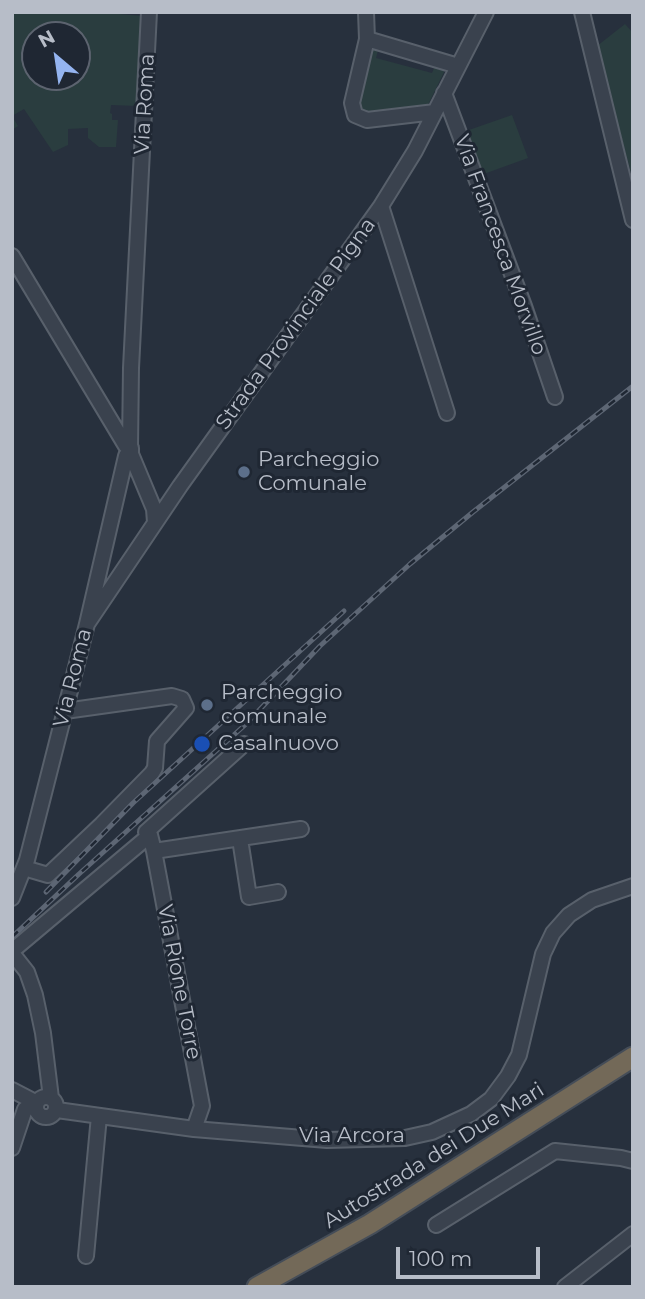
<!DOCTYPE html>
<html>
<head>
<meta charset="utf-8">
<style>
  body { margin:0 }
  #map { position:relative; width:645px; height:1299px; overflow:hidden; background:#27303d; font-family:Montserrat,sans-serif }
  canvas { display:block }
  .frame { position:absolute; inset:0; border:14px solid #b7bdc8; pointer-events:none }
  .north { position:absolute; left:21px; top:21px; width:70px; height:70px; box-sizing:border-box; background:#1f2733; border:2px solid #5c636f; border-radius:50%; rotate:331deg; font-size:19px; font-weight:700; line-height:28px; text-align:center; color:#b7bdc8 }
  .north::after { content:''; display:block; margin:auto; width:24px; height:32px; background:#94b4f0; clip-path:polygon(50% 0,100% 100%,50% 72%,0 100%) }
  .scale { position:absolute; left:396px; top:1247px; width:144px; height:32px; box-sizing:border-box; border:4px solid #b7bdc8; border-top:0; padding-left:9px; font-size:21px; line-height:24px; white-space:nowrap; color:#b7bdc8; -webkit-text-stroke:5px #1f2733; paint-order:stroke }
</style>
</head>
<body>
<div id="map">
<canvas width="645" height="1299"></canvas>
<div class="frame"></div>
<div class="north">N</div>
<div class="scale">100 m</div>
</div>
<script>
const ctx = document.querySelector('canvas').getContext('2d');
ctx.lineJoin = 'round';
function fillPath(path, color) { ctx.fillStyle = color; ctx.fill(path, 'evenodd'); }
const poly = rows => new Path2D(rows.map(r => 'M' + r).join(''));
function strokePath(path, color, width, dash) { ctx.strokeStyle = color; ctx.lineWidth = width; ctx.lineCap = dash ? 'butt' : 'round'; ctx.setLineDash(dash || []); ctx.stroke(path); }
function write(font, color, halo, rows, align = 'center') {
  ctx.font = font + ' Montserrat,sans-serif'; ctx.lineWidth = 6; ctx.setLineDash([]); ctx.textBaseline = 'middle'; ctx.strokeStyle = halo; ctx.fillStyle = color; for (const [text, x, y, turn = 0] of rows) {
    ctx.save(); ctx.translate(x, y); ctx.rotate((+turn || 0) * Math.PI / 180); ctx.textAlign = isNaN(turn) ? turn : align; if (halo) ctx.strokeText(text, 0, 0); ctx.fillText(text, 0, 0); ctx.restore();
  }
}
fillPath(poly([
  [95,12,143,16,137,106,111,105,110,113,112,114,112,120,118,120,116,147,99,147,88,138,88,128,68,129,68,145,53,152,24,109,12,116,18,126,12,130,12,13],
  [35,35,77,35,77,77,35,77],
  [625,24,633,33,633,180,597,46],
  [372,49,378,50,376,58,432,73,435,66,443,69,444,72,427,107,362,114,357,105,369,50],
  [512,115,528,158,481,175,466,131]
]), '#2a3d3f');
const minor = poly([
  [366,12,367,39,352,103,355,115,367,120,435,112],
  [582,12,633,220],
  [367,39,458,66],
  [444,93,524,306,555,397],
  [381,206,447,413],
  [12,256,126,446],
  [130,447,131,368,149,12],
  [131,448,131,454,154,509,155,522],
  [87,624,180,486,381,206,415,151,486,12],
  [240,839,249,897,278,892],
  [154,851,301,829],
  [24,868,48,875,102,824,152,773,155,768,157,741,186,708,182,699,172,696,65,711],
  [12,898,27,860,87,624,126,456],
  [12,951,150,835],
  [12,953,27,972,35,995,43,1033,51,1098],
  [12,1090,37,1103],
  '36 1107a10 10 0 1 1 20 0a10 10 0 1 1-20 0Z',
  [57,1110,194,1129,327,1140,405,1138,432,1132,471,1114,491,1099,508,1076,519,1055,543,954,553,933,569,915,592,900,633,886],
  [194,1129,202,1106,154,851,150,835,146,832,244,744],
  [12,1148,25,1109],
  [436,1225,555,1151,621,1158,633,1161],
  [86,1256,99,1116],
  [565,1287,633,1234]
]);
const highway = poly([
  [257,1287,370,1224,633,1057]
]);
strokePath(minor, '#58606b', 18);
strokePath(highway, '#454d58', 23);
strokePath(minor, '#3a424e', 14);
strokePath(highway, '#736958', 19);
const rail = poly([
  [46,892,133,803,344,611],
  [12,937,79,874,246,724,320,646,410,564,473,512,633,386]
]);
strokePath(rail, '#5d6674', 5);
strokePath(rail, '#1f2733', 2.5, [8]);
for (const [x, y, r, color] of [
  [244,472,7,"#5c6f8a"],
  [207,705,7,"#5c6f8a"],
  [202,744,9,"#1a4fb4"]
]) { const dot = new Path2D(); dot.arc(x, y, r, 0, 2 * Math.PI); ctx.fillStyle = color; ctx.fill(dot); strokePath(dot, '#1f2733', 2.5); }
write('21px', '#b7bdc8', '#1f2733', [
  ["Via Roma",145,104,-87],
  ["Via Francesca Morvillo",500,245,70],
  ["Strada Provinciale Pigna",296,324,-54],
  ["Via Roma",73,678,-76],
  ["Via Rione Torre",179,982,79],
  ["Via Arcora",352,1136],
  ["Autostrada dei Due Mari",434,1156,-32]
]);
write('21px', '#b7bdc8', '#1f2733', [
  ["Parcheggio",258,460],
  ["Comunale",258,484],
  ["Parcheggio",221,693],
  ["comunale",221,717],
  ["Casalnuovo",218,744]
], 'left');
</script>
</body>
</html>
